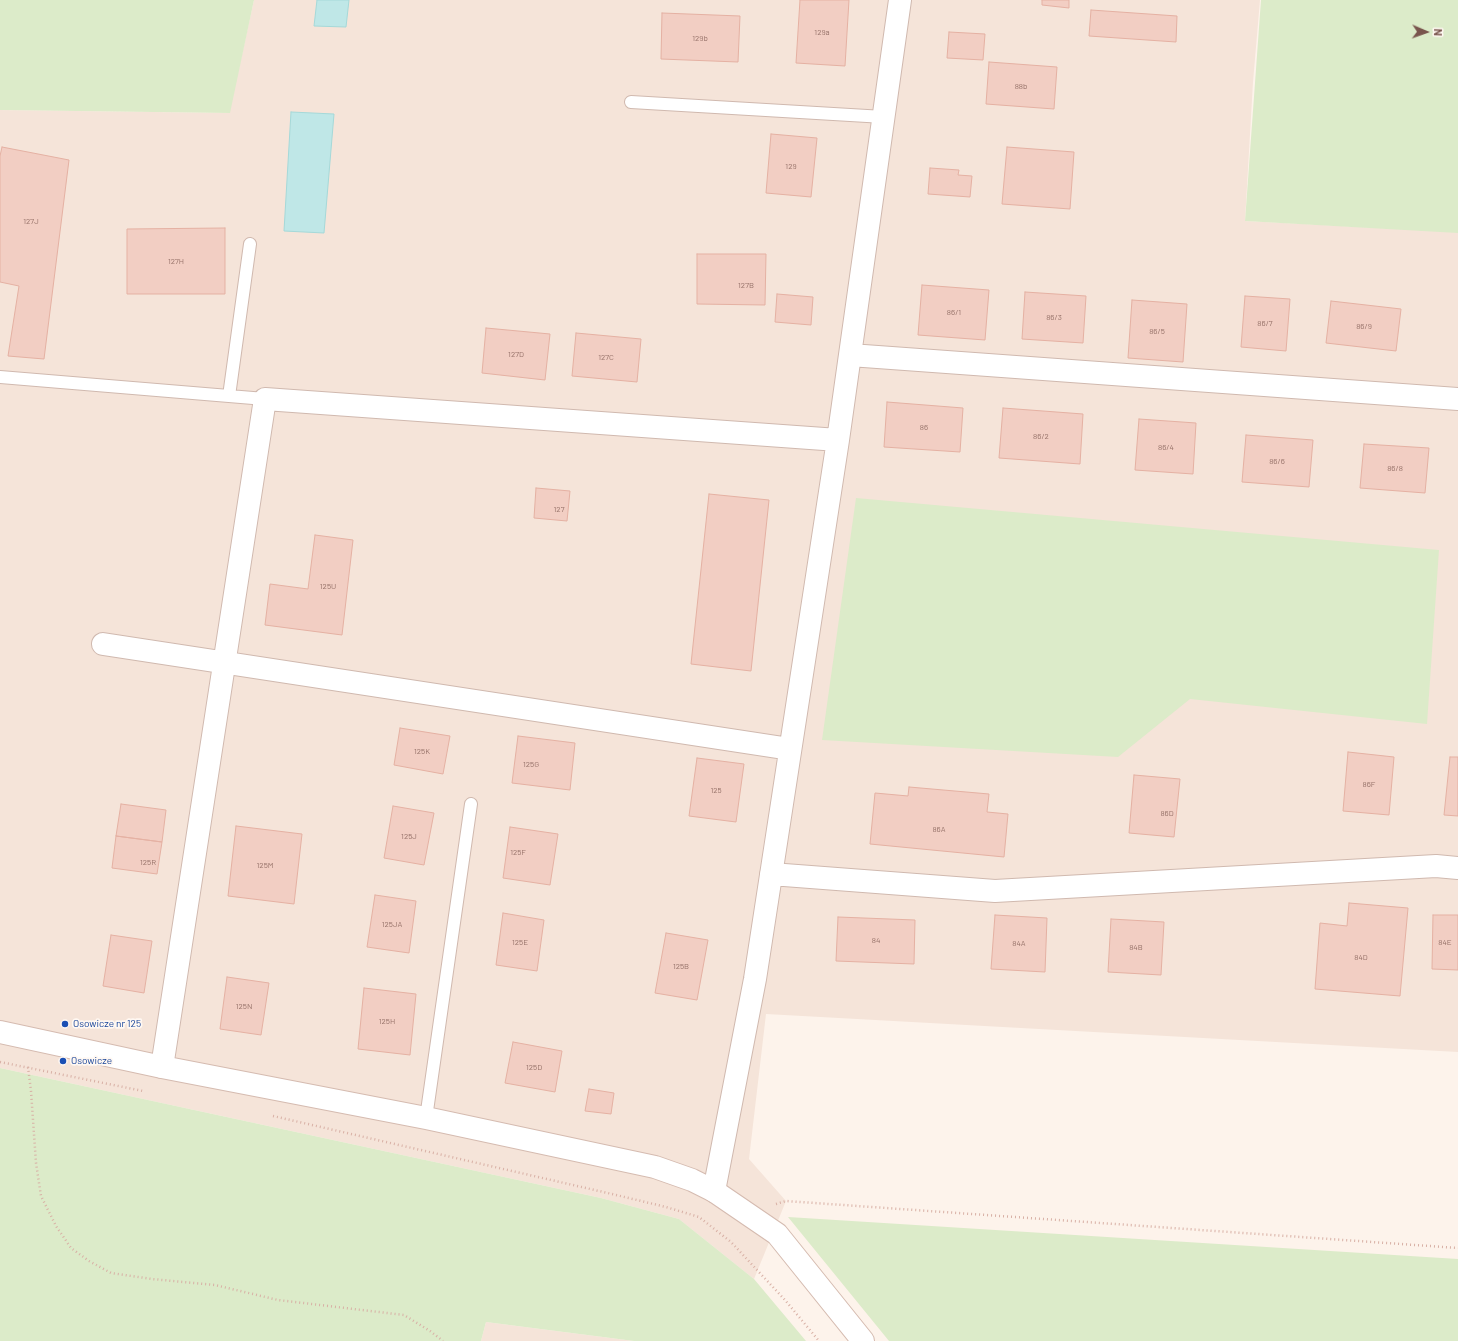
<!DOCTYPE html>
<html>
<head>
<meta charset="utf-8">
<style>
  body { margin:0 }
  #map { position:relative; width:1458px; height:1341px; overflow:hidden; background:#fdf3eb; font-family:Barlow,sans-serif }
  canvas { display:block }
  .north { position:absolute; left:1406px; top:12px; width:40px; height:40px; -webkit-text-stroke:3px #fff8f2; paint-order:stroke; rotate:92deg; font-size:11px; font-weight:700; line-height:16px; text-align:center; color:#79554d }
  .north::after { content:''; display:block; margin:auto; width:14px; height:18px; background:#79554d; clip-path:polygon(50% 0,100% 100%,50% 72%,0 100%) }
</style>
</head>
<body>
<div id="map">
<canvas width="1458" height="1341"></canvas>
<div class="north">N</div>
</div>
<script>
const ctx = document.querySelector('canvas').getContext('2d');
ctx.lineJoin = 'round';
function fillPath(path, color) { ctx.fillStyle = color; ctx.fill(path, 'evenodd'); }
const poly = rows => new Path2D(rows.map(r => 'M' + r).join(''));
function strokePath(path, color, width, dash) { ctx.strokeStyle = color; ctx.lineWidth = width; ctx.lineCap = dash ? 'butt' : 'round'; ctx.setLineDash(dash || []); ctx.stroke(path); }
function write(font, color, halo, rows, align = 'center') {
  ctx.font = font + ' Barlow,sans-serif'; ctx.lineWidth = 3.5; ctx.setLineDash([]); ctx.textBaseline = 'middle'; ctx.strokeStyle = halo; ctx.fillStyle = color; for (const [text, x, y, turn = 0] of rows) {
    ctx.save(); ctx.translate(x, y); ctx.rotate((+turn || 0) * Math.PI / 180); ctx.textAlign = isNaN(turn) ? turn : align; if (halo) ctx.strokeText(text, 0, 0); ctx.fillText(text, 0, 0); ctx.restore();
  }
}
fillPath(poly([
  [254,0,1260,0,1253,82,1245,221,1458,232,1458,1052,766,1014,749,1159,786,1201,754,1279,679,1219,601,1198,0,1068,0,110,229,113],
  [486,1322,634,1341,481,1341]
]), '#f5e4d9');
fillPath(poly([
  [0,0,254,0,230,113,0,110],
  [1261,0,1458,0,1458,233,1245,221],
  [856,498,1439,550,1427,724,1190,699,1118,757,822,740],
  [0,1068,601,1198,679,1219,754,1279,806,1341,634,1341,486,1322,481,1341,0,1341],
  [788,1217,1458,1259,1458,1341,889,1341]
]), '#dcebc9');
const water = poly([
  [317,0,349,0,346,27,314,26,317,0],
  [291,112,334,114,324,233,284,231,291,112]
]);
fillPath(water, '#bfe7e7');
strokePath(water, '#a5d9d9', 1);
const building = poly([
  [800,0,849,0,845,66,796,63,800,0],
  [1042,0,1069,0,1069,8,1042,5,1042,0],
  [1091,10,1177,16,1176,42,1089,36,1091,10],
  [662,13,740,16,738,62,661,59,662,13],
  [949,32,985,34,983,60,947,58,949,32],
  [989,62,1057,67,1054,109,986,104,989,62],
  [771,134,817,138,811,197,766,193,771,134],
  [2,147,69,160,44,359,8,356,19,286,0,282,0,156,2,147],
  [1007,147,1074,152,1070,209,1002,204,1007,147],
  [930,168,959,170,958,175,972,176,970,197,928,194,930,168],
  [225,228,225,294,127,294,127,229,225,228],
  [697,254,766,254,765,305,697,304,697,254],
  [922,285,989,290,985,340,918,335,922,285],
  [1025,292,1086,296,1083,343,1022,339,1025,292],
  [777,294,813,297,811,325,775,322,777,294],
  [1245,296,1290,299,1286,351,1241,347,1245,296],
  [1132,300,1187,304,1183,362,1128,358,1132,300],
  [1331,301,1401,309,1396,351,1326,343,1331,301],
  [486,328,550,334,545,380,482,373,486,328],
  [576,333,641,339,637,382,572,376,576,333],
  [887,402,963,408,960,452,884,447,887,402],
  [1003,408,1083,414,1080,464,999,458,1003,408],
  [1139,419,1196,423,1193,474,1135,470,1139,419],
  [1246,435,1313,440,1309,487,1242,482,1246,435],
  [1364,444,1429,448,1425,493,1360,488,1364,444],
  [536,488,570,491,567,521,534,518,536,488],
  [709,494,769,500,751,671,691,664,709,494],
  [315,535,353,540,342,635,265,625,270,584,308,589,315,535],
  [400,728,450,736,443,774,394,765,400,728],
  [518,736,575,743,570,790,512,783,518,736],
  [1348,752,1394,757,1389,815,1343,811,1348,752],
  [1450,757,1458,757,1458,816,1444,815,1450,757],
  [697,758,744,764,736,822,689,816,697,758],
  [1134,775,1180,779,1174,837,1129,833,1134,775],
  [909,787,989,794,987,812,1008,814,1004,857,870,844,875,793,908,796,909,787],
  [121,804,166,810,162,842,116,836,121,804],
  [393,806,434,813,424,865,384,858,393,806],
  [236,826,302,834,294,904,228,896,236,826],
  [510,827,558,834,550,885,503,878,510,827],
  [116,836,162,842,157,874,112,868,116,836],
  [375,895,416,901,409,953,367,947,375,895],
  [1349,903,1408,908,1400,996,1315,989,1320,923,1347,926,1349,903],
  [503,913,544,920,537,971,496,965,503,913],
  [995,915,1047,918,1045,972,991,969,995,915],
  [1433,915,1458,915,1458,970,1432,969,1433,915],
  [838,917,915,920,914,964,836,961,838,917],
  [1111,919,1164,922,1161,975,1108,972,1111,919],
  [666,933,708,940,697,1000,655,993,666,933],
  [111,935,152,941,144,993,103,986,111,935],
  [227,977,269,983,261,1035,220,1029,227,977],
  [364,988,416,994,410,1055,358,1049,364,988],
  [513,1042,562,1051,555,1092,505,1083,513,1042],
  [589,1089,614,1093,611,1114,585,1111,589,1089]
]);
fillPath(building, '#f2cec3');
strokePath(building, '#e5b1a3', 1);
const lane = poly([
  [631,102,884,117],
  [0,377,265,399],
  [229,396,250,244],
  [426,1118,471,804]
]);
const street = poly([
  [850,355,1458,399],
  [103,644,790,749],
  [771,874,995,891,1436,866,1458,868],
  [162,1067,265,399,838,440],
  [714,1191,755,979,838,440,900,0]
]);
const secondary = poly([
  [0,1032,162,1067,426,1118,655,1167,692,1180,714,1191,777,1234,863,1341]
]);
strokePath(lane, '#d0b9af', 14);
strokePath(street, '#d0b9af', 24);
strokePath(secondary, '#d5bbb0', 24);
strokePath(poly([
  [0,1062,143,1091],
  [28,1067,31,1091,36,1163,41,1196,56,1226,71,1248,89,1261,111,1273,152,1279,215,1285,278,1300,404,1315,430,1331,443,1341],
  [273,1116,612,1194,666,1207,699,1217,731,1242,785,1300,819,1341],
  [776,1204,786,1201,1458,1248]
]), '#d8b0a5', 2.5, [1, 3]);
strokePath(lane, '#fff', 12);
strokePath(street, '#fff', 22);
strokePath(secondary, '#fff', 22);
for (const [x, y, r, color] of [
  [65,1024,4,"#1a4fb4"],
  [63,1061,4,"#1a4fb4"]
]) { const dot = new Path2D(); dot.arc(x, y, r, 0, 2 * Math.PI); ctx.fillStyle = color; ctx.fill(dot); strokePath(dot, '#fff8f2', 1.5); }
write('8px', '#97736a', null, [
  ["129a",822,32],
  ["129b",700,38],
  ["88b",1021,86],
  ["129",791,166],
  ["127J",31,221],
  ["127H",176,261],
  ["127B",746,285],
  ["86/1",954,312],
  ["86/3",1054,317],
  ["86/7",1265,323],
  ["86/9",1364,326],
  ["86/5",1157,331],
  ["127D",516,354],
  ["127C",606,357],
  ["86",924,427],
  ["86/2",1041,436],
  ["86/4",1166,447],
  ["86/6",1277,461],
  ["86/8",1395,468],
  ["127",559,509],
  ["125U",328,586],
  ["125K",422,751],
  ["125G",531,764],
  ["86F",1369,784],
  ["125",716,790],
  ["86D",1167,813],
  ["86A",939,829],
  ["125J",409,836],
  ["125F",518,852],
  ["125R",148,862],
  ["125M",265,865],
  ["125JA",392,924],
  ["84",876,940],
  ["125E",520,942],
  ["84E",1445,942],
  ["84A",1019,943],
  ["84B",1136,947],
  ["84D",1361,957],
  ["125B",681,966],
  ["125N",244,1006],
  ["125H",387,1021],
  ["125D",534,1067]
]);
write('10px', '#164399', '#fff8f2', [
  ["Osowicze nr 125",73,1024],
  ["Osowicze",71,1061]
], 'left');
</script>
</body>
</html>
